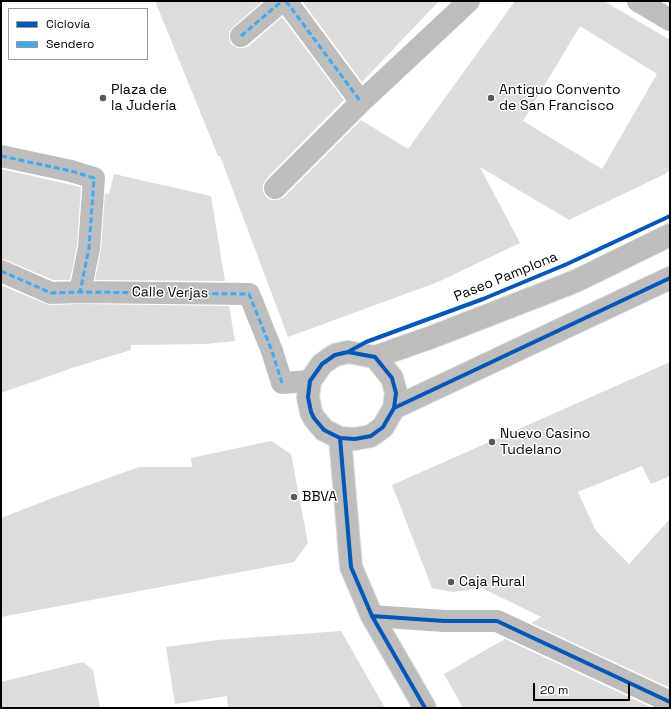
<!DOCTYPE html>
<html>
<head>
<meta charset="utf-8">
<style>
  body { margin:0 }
  #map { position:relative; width:671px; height:709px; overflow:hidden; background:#fff; font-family:"Space Grotesk",sans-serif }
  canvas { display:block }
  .frame { position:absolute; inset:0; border:2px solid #000; pointer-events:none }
  .legend { position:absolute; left:8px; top:8px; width:140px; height:52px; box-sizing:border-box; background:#fff; border:1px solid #999; margin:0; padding:5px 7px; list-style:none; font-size:12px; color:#000 }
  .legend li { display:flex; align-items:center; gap:8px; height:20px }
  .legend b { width:20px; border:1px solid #999 }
  .scale { position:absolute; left:533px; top:683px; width:97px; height:18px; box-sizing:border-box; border:2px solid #000; border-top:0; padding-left:5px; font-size:12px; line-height:14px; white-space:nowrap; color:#000; -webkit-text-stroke:3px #fff; paint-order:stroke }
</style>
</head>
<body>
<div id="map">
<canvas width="671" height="709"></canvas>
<div class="frame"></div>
<ul class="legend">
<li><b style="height:5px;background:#0057b8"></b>Ciclovía</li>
<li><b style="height:5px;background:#3fa9f5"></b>Sendero</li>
</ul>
<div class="scale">20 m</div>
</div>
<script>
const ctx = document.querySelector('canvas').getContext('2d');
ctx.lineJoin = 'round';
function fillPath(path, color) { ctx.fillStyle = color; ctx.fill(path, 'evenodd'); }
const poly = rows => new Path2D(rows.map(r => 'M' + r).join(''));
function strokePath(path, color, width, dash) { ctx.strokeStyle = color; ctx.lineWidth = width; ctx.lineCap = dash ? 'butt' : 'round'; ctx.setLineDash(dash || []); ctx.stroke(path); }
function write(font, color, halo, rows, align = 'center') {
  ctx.font = font + ' "Space Grotesk",sans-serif'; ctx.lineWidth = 3; ctx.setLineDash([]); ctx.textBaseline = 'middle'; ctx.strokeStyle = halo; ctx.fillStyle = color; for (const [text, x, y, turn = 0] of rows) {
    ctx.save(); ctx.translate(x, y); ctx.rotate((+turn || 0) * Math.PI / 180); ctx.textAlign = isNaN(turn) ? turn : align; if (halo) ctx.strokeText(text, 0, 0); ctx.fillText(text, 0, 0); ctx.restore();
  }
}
fillPath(poly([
  [155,1,263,1,233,27,229,32,229,38,231,44,237,48,244,48,249,46,282,17,344,100,266,179,263,185,263,191,266,197,271,200,278,200,284,197,361,120,408,149,515,1,604,1,670,40,670,169,665,174,569,220,480,167,520,243,438,282,288,337,220,156,218,156],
  [580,26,657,74,602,169,523,121],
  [302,1,439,1,362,82],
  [1,169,81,187,77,246,70,280,53,280,6,260,1,259],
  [114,174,211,196,225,281,95,280,101,249,105,193,109,194],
  [1,285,46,304,51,305,80,304,229,306,235,341,206,344,131,345,131,350,72,368,1,393],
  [670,362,670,476,651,484,642,466,578,492,596,531,629,564,670,519,670,688,531,623,541,617,482,588,453,592,432,588,392,485],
  [271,441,291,454,308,543,294,562,1,617,1,518,50,499,139,467,192,467,191,458],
  [341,631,385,708,228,708,227,696,175,704,166,647,217,640],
  [505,639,653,708,463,708,444,674],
  [83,662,93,670,100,708,1,708,1,682]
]), '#dcdcdc');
const major = poly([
  [348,352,375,357,392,378,396,393,394,408,383,427,371,436,355,439,340,438,324,430,314,418,311,412,308,397,310,381,322,364,335,355,348,352],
  [375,357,432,337,576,281,670,235],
  [394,408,670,278],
  [340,438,351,567,372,616,425,708]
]);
strokePath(major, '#dbdbdb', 24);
strokePath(poly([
  [286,1,361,102],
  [638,1,670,20],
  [241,36,282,1],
  [1,156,71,171,94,178,89,248,80,292],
  [275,188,361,102,469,1],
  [1,271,51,293,80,292,249,294,272,351,282,383,310,381],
  [372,616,444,621,497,621,670,702]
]), '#bdbdbd', 22);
strokePath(major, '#bdbdbd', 22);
strokePath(poly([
  [286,1,361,102],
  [241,36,282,1],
  [1,156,71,171,94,178,89,248,80,292],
  [1,271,51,293,80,292,249,294,272,351,282,383]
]), '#3fa9f5', 3, [6, 3]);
strokePath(poly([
  [348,352,366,342,483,299,567,264,670,216],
  [348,352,375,357,392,378,396,393,394,408,383,427,371,436,355,439,340,438,324,430,314,418,311,412,308,397,310,381,322,364,335,355,348,352],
  [394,408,670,278],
  [340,438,351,567,372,616,425,708],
  [372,616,444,621,497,621,670,702]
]), '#0057b8', 4);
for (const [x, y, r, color] of [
  [103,98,4,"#595959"],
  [491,98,4,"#595959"],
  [492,442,4,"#595959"],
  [294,497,4,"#595959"],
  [451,582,4,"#595959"]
]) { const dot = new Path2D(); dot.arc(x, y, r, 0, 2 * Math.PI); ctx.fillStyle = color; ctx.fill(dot); strokePath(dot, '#fff', 1.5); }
write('14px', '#000', '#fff', [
  ["Plaza de",111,90],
  ["la Judería",111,106],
  ["Antiguo Convento",499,90],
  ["de San Francisco",499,106],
  ["Nuevo Casino",500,434],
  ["Tudelano",500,450],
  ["BBVA",302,497],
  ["Caja Rural",459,582]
], 'left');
write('14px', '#000', '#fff', [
  ["Paseo Pamplona",506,277,-22],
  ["Calle Verjas",170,293,1]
]);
</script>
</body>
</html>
